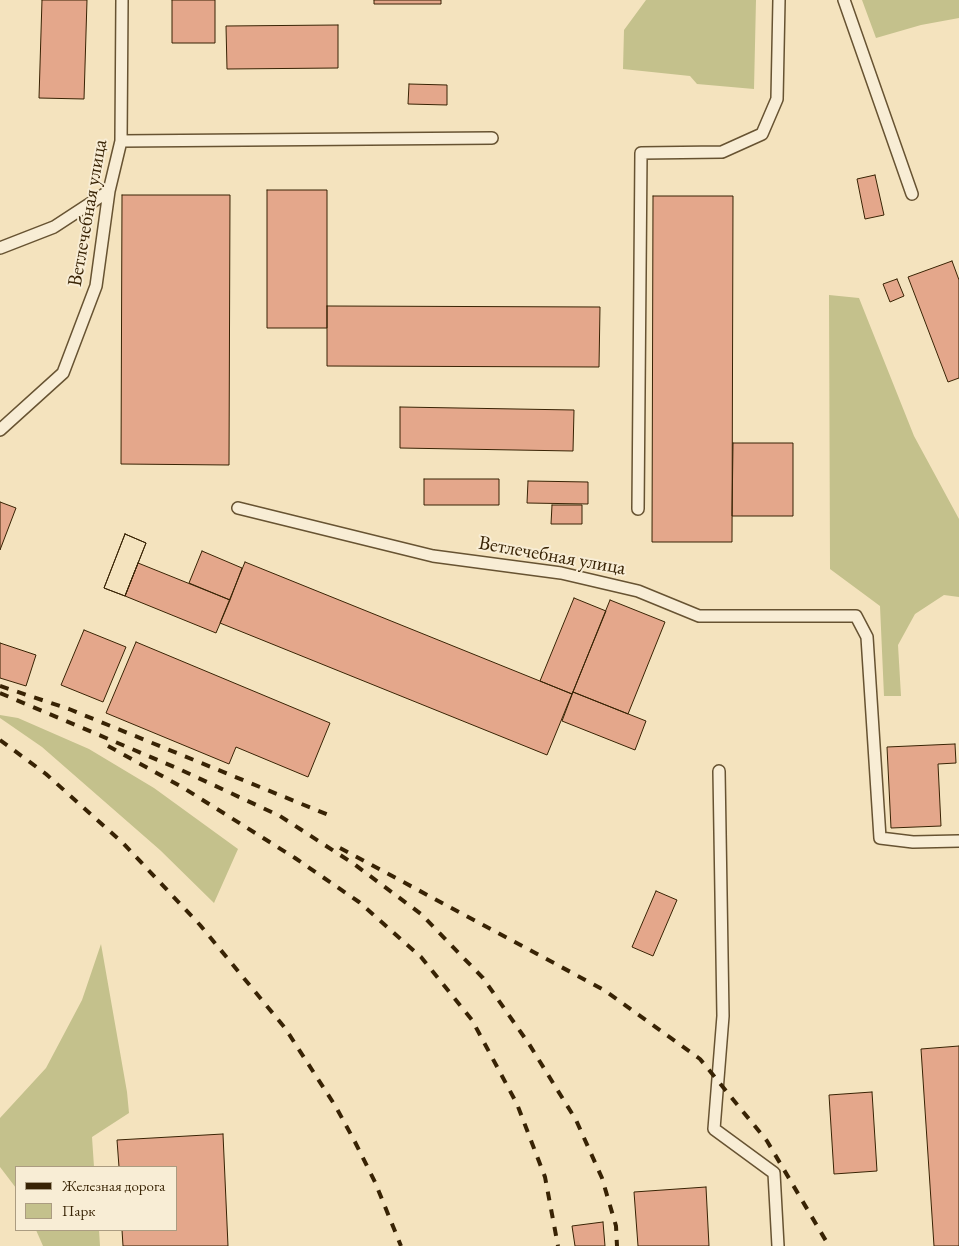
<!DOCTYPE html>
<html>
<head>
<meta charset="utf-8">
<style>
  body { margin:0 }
  #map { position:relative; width:959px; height:1246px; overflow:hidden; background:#f4e3be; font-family:"EB Garamond",serif }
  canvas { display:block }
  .legend { position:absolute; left:15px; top:1166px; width:162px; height:65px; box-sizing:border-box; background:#f8edd5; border:1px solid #ab9c81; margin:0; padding:6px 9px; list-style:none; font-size:15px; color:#382304 }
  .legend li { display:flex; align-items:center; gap:10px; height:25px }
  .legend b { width:25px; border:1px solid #ab9c81 }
</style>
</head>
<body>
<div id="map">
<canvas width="959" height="1246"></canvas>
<ul class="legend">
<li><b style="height:6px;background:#382304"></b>Железная дорога</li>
<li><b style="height:14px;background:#c4c18c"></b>Парк</li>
</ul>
</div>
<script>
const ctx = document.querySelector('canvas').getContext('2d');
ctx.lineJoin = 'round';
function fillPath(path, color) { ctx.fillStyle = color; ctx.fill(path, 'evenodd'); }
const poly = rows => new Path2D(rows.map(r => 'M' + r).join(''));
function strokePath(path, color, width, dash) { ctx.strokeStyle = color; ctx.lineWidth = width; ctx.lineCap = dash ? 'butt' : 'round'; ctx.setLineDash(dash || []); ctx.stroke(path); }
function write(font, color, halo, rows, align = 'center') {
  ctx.font = font + ' "EB Garamond",serif'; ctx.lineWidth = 4; ctx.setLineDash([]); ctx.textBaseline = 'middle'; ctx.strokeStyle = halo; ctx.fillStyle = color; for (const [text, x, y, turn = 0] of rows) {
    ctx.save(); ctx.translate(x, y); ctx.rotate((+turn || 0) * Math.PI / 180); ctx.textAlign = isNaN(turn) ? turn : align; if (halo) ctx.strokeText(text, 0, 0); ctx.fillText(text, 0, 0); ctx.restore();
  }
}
fillPath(poly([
  [646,0,756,0,754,89,697,84,690,76,623,69,624,30],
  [862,0,959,0,959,18,921,25,876,38],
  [829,295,859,298,914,436,959,519,959,597,944,595,915,614,898,645,901,696,884,696,880,606,830,569],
  [0,715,18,718,89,749,154,788,238,849,214,903,160,850,42,747,0,718],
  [101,944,127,1092,129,1113,92,1137,94,1167,16,1167,16,1188,0,1167,0,1118,46,1068,82,1000],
  [36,1230,99,1230,100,1246,43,1246]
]), '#c4c18c');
const building = poly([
  [42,0,87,0,84,99,39,98,42,0],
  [172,0,215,0,215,43,172,43,172,0],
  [374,0,441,0,441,4,374,4,374,0],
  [338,25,338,68,227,69,226,26,338,25],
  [409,84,447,85,447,105,408,104,409,84],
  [875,175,884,215,865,219,857,179,875,175],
  [267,190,327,190,327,328,267,328,267,190],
  [122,195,230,195,229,465,121,464,122,195],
  [653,196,733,196,732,542,652,542,653,196],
  [952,261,959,280,959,378,948,382,908,277,952,261],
  [897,279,904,296,890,302,883,284,897,279],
  [327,306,600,307,599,367,327,366,327,306],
  [400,407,574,410,573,451,400,448,400,407],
  [733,443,793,443,793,516,732,516,733,443],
  [424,479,499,479,499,505,424,505,424,479],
  [528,481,588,482,588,504,527,503,528,481],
  [0,502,16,508,0,550,0,502],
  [552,505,582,505,582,524,551,524,552,505],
  [125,534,146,543,125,596,104,588,125,534],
  [125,534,146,543,125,596,104,588,125,534],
  [202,551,242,568,230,600,189,583,202,551],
  [245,562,572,694,547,755,220,623,245,562],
  [138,563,230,600,216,633,125,596,138,563],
  [574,598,606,611,572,694,540,681,574,598],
  [610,600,665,622,628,714,573,692,610,600],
  [84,630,126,647,103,702,61,685,84,630],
  [136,642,330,723,308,777,236,747,229,764,106,713,136,642],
  [0,643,36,655,26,686,0,678,0,643],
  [573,692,646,721,635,750,562,721,573,692],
  [955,744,956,763,938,764,941,826,891,828,887,747,955,744],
  [656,891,677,900,653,956,632,947,656,891],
  [959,1046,959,1246,934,1246,921,1049,959,1046],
  [872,1092,877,1171,834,1174,829,1095,872,1092],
  [223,1134,228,1246,123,1246,122,1230,176,1230,176,1167,119,1167,117,1140,223,1134],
  [706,1187,709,1246,638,1246,634,1192,706,1187],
  [603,1222,605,1246,575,1246,572,1226,603,1222]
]);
fillPath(building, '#e4a78b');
strokePath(building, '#382304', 1);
const lane = poly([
  [844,0,912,194],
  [121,141,492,138],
  [0,248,54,227,109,191],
  [0,430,63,373,96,286,109,191,121,141,122,0],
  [238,508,433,556,561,573,638,591,699,616,856,616,867,637,880,838,913,842,959,841],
  [638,509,641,153,722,152,762,134,777,99,779,0],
  [719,771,723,1016,714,1129,774,1173,778,1246]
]);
strokePath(lane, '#675332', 14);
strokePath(lane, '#f8edd5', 11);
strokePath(poly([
  [0,686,69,709,331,816],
  [0,693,179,769,280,816,354,864,421,914,483,978,529,1044,576,1120,602,1178,616,1226,617,1246],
  [0,740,46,774,123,843,200,925,285,1028,336,1107,355,1142,375,1182,401,1246],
  [108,746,182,787,295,858,359,902,421,957,472,1020,517,1104,545,1177,558,1246],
  [340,848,604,990,700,1059,767,1141,829,1246]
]), '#382304', 4, [9, 9]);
write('20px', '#382304', '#f8edd5', [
  ["Ветлечебная улица",88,213,-80],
  ["Ветлечебная улица",552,556,10]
]);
</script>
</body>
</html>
